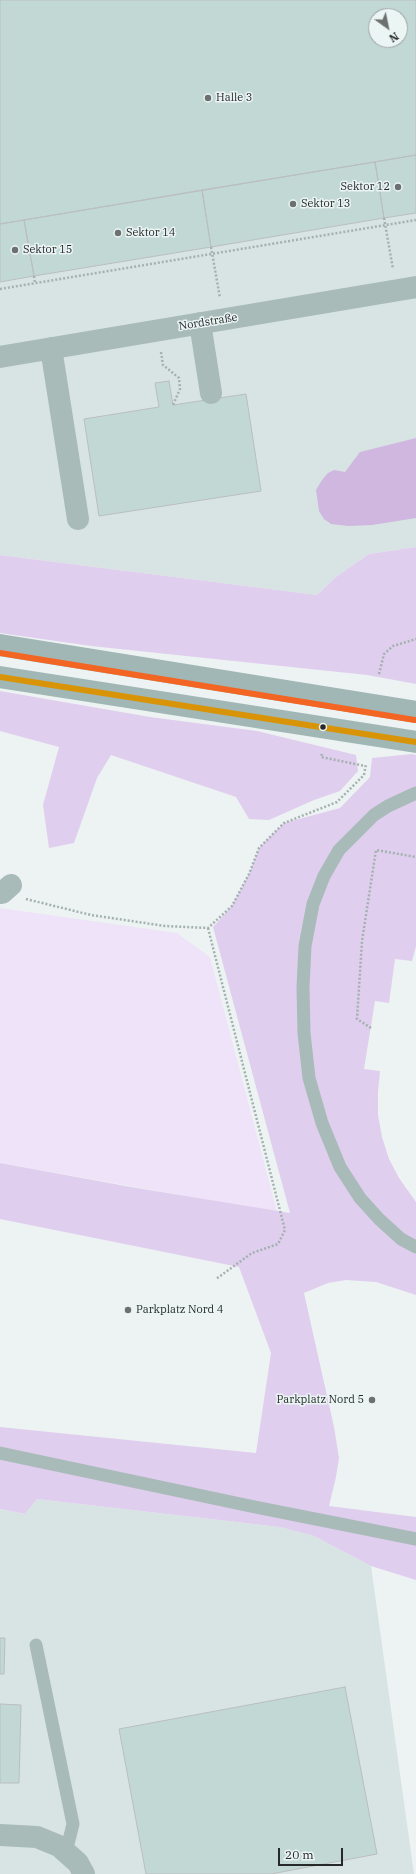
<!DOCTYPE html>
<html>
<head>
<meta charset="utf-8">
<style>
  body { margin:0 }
  #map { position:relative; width:416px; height:1874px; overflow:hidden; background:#edf3f2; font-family:"IBM Plex Serif",serif }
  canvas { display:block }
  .north { position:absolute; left:368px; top:8px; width:40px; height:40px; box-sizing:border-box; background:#ebf5f4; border:1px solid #9ca3a3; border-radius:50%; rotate:147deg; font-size:11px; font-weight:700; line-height:16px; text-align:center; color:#262929 }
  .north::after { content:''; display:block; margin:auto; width:14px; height:18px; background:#6c706f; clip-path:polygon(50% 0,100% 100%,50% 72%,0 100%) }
  .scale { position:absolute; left:278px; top:1848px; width:65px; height:18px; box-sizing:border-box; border:2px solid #262929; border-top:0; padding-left:5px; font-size:12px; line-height:14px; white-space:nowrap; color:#262929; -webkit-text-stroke:3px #ebf5f4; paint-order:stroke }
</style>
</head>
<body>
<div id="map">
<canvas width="416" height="1874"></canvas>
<div class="north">N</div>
<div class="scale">20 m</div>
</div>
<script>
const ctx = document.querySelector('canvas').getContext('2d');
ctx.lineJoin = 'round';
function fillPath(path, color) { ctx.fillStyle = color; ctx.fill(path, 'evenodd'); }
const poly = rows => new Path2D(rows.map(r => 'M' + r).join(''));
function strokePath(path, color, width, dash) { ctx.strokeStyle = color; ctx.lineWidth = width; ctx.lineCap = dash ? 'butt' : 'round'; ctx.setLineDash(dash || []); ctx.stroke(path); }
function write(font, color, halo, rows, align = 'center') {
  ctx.font = font + ' "IBM Plex Serif",serif'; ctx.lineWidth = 3; ctx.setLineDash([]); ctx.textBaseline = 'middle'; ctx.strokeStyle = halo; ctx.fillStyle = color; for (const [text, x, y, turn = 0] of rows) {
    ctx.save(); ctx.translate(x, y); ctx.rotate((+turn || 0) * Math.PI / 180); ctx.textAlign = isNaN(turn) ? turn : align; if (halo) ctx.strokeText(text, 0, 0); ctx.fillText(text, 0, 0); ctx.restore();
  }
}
fillPath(poly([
  [0,0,416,0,416,547,369,554,337,576,317,595,0,555],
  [376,16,400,16,400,40,376,40],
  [37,1499,280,1527,314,1536,371,1566,414,1874,0,1874,0,1509,25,1514]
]), '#d8e4e3');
fillPath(poly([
  [0,908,177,933,210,957,277,1212,0,1163]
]), '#eee3f8');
fillPath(poly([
  [416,547,416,684,367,675,91,646,0,633,0,555,317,595,337,576,369,554],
  [0,691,150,717,257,731,356,755,358,771,340,791,314,800,269,820,249,819,236,797,111,755,97,778,74,843,49,848,43,805,59,747,0,731],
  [412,754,416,755,416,946,412,961,395,959,389,1003,375,1001,364,1069,380,1071,378,1092,378,1115,382,1137,389,1159,399,1178,416,1202,416,1295,376,1282,346,1280,328,1283,304,1293,334,1427,339,1458,336,1477,329,1506,416,1517,416,1580,371,1566,314,1536,280,1527,37,1499,25,1514,0,1509,0,1427,256,1453,271,1353,239,1267,0,1219,0,1163,131,1187,290,1213,213,927,232,906,249,874,259,848,284,823,340,808,370,777,372,758]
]), '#e0ceef');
fillPath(poly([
  [416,438,416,518,372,525,348,526,331,524,324,519,319,511,316,490,322,480,328,473,334,470,345,472,360,452]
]), '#cfb7e0');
const building = poly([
  [0,0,416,0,416,155,0,224,0,0],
  [376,16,400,16,400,40,376,40,376,16],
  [416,155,416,213,384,218,375,162,416,155],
  [375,162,384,218,211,247,202,190,375,162],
  [202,190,211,247,34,276,24,220,202,190],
  [24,220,34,276,0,282,0,224,24,220],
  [169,381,173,405,246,394,261,491,99,516,84,419,159,407,155,383,169,381],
  [0,1638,5,1638,4,1674,0,1674,0,1638],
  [345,1687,377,1854,271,1874,146,1874,119,1729,345,1687],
  [0,1704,21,1705,19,1783,0,1783,0,1704]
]);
fillPath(building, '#c2d8d5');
strokePath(building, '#babfbe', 1);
strokePath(poly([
  [384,218,393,269],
  [211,247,220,298],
  [34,276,35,283],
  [0,289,416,220],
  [161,352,163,365,179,378,180,389,173,405],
  [379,674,384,654,393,646,416,639],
  [322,754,321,757,365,766],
  [26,899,91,915,165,926,208,928,232,906,249,874,259,848,284,823,337,802,364,775,366,764],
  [208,928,285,1230,278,1244,252,1253,216,1279],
  [371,1028,357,1019,362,941,376,850,416,857]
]), '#a3b1af', 2.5, [2, 2]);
strokePath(poly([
  [416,793,388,806,374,815,339,850,324,876,313,904,305,946,303,987,304,1033,309,1078,322,1123,340,1167,360,1198,379,1219,401,1239,416,1247],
  [0,1453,255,1507,416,1539],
  [36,1645,73,1824,66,1852]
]), '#a8bbb9', 13);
strokePath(poly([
  [200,323,211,393],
  [51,348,78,519],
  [0,357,416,287],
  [0,893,2,893,11,885],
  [0,1835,37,1837,59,1846,78,1863,84,1874]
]), '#a8bbb9', 22);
strokePath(poly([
  [0,645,416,712],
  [0,677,416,742]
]), '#a1b7b6', 22);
strokePath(poly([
  [0,677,416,742]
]), '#d89306', 6);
strokePath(poly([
  [0,653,415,720]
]), '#f26522', 6);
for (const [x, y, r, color] of [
  [208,98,4,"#6c706f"],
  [398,187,4,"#6c706f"],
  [293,204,4,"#6c706f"],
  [118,233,4,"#6c706f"],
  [15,250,4,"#6c706f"],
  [323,727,3.5,"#262929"],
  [128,1310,4,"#6c706f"],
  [372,1400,4,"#6c706f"]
]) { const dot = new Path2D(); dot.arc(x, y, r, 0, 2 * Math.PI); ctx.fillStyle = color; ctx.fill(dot); strokePath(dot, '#ebf5f4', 1.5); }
write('11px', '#262929', '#ebf5f4', [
  ["Halle 3",216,98],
  ["Sektor 12",390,187,"right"],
  ["Sektor 13",301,204],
  ["Sektor 14",126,233],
  ["Sektor 15",23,250],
  ["Parkplatz Nord 4",136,1310],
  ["Parkplatz Nord 5",364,1400,"right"]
], 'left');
write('11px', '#262929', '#ebf5f4', [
  ["Nordstraße",208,322,-9]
]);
</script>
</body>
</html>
